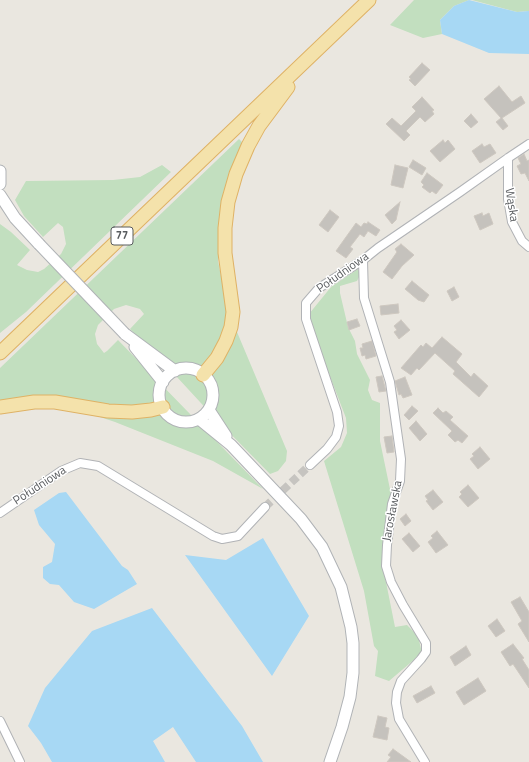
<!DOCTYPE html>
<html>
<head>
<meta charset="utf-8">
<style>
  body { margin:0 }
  canvas { display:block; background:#eae7e0 }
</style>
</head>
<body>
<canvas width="529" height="762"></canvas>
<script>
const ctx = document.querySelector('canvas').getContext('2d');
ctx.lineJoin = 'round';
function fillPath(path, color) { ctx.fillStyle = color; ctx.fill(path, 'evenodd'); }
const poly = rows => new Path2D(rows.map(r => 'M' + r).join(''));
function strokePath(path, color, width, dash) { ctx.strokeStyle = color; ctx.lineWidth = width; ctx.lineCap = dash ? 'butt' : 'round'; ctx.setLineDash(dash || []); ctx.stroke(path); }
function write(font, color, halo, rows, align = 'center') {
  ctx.font = font + ' "Titillium Web",sans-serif'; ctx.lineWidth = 3; ctx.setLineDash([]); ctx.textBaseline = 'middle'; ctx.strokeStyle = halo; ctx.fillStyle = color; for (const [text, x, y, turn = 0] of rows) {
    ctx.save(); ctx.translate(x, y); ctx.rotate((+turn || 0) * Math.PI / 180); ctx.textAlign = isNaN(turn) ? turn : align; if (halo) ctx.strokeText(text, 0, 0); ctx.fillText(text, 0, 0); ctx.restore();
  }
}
fillPath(poly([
  [414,0,469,0,454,6,440,20,442,34,423,38,390,25],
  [472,0,529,0,529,11,517,12],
  [239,139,242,142,232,168,224,190,219,224,218,261,222,281,237,332,287,451,286,461,278,471,270,474,212,415,164,363,130,329,144,314,140,309,126,305,114,309,98,325,95,334,97,344,104,353,107,351,118,340,263,489,213,461,115,422,88,413,48,407,0,409,0,368],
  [162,165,171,172,26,312,0,333,0,224,11,232,30,250,17,265,27,270,38,272,44,269,61,254,66,244,63,227,58,223,43,237,24,216,15,200,26,181,113,180,140,177],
  [358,269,360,275,357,281,340,286,340,293,348,327,355,341,357,354,370,380,368,390,372,400,380,403,380,441,391,494,383,550,383,567,395,627,407,625,418,636,422,653,389,681,375,676,378,651,374,646,364,591,324,461,341,447,347,433,346,418,314,335,309,314,331,287]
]), '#c2dfbf');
fillPath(poly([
  [469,0,517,12,529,11,529,54,489,53,442,34,440,20,454,6],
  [66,492,122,566,128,570,137,584,94,609,74,602,59,585,50,584,43,578,43,567,52,562,55,544,39,525,34,510,59,493],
  [263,538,309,616,272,676,185,555,226,560],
  [152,608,242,726,263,762,196,762,173,727,153,741,165,762,52,762,41,743,28,726,45,688,92,631]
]), '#a7d8f4');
const building = poly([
  [422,63,430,70,415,86,409,80,411,79,409,77,422,63],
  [499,86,512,102,521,96,525,103,502,118,508,126,503,130,496,122,501,118,484,99,499,86],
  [422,97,434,110,432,111,434,114,425,122,420,117,406,131,410,135,404,141,386,124,392,118,401,126,416,111,412,107,422,97],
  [471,114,478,122,471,128,464,121,471,114],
  [443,140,445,143,448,140,455,149,440,162,430,151,443,140],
  [482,144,484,147,490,144,496,153,480,163,472,151,482,144],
  [524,154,527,161,529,160,529,181,525,173,521,174,517,166,521,164,518,158,524,154],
  [413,160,426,168,422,175,409,167,413,160],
  [395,165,408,168,403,188,391,185,395,165],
  [427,173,443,185,436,194,432,191,430,193,422,187,424,185,421,182,427,173],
  [400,202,396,220,392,224,385,215,400,202],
  [330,210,339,217,328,232,319,225,330,210],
  [482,213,483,216,489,213,493,224,480,230,474,216,482,213],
  [368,222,380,230,376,236,368,231,364,237,360,234,350,247,353,249,346,258,336,251,356,223,361,227,364,223,367,224,368,222],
  [401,244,414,255,402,266,392,279,383,272,397,252,395,249,401,244],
  [412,281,429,295,424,302,418,300,405,289,412,281],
  [454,287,459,297,452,301,447,291,454,287],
  [398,304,399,313,381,315,380,306,398,304],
  [357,319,360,326,349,330,347,322,357,319],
  [401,320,410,330,399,339,394,332,397,330,394,326,401,320],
  [442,337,462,354,456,362,471,377,474,373,488,386,479,397,453,374,455,371,435,353,419,370,417,368,411,375,401,368,421,345,423,347,426,343,432,348,442,337],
  [372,341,376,356,366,359,365,355,362,356,360,348,363,348,362,344,372,341],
  [382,376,386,391,379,392,376,377,382,376],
  [405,377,412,395,403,398,401,394,399,395,395,381,405,377],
  [412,406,418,411,409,420,404,415,412,406],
  [438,408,443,413,446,411,453,417,450,420,468,436,462,443,458,440,455,442,448,435,452,431,433,413,438,408],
  [416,421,427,434,420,441,409,428,416,421],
  [392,436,394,452,387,453,384,437,392,436],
  [480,447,490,459,478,469,470,459,474,456,472,454,480,447],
  [468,485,479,498,468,507,459,497,462,494,460,492,468,485],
  [433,490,443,502,433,510,426,501,428,500,425,496,433,490],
  [406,514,411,521,405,526,400,519,406,514],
  [437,531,448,545,436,553,428,542,433,538,431,536,437,531],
  [409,533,420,546,413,552,402,539,409,533],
  [520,597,529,612,529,642,518,624,522,621,511,602,520,597],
  [497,619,505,631,496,637,488,626,497,619],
  [513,644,524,658,522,659,529,670,529,688,513,664,510,666,501,652,513,644],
  [466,646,471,655,455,666,450,657,466,646],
  [478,678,486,691,464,705,456,692,478,678],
  [431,686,435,693,417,703,413,696,431,686],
  [378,716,387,718,385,727,389,728,387,740,373,737,378,716],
  [393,749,411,762,387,762,391,757,388,755,393,749]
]);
fillPath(building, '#c5c2bd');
strokePath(building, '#cec8c0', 1);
strokePath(poly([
  [265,507,310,465]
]), '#c6c4c0', 8, [8, 4]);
const minor = poly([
  [508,158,508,199,512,222,522,241,529,247],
  [363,260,364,298,390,382,401,459,400,481,392,504,387,545,386,566,391,582,403,605,426,643,426,652,421,659,401,681,397,692,396,703,399,719,425,762],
  [310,465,327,449,336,437,339,426,337,412,306,319,306,303,319,288,363,260,378,248,460,192,508,158,529,144],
  [0,513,61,471,80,463,98,466,213,536,222,539,238,536,265,507],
  [0,721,20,762]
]);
const secondary = poly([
  [0,171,0,184],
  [0,195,15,218,39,244],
  [125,334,175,371],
  [135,347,163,382],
  '159 395a27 27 0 1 1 54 0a27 27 0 1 1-54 0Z',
  [209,410,226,436],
  [199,419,231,445,301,519,322,547,341,587,351,627,353,643,353,673,350,697,342,727,330,762]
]);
const primary = poly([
  [0,353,369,0],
  [203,375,217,358,226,341,231,327,233,312,225,253,225,228,228,202,236,174,248,146,259,126,288,87],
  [0,407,34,402,55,402,108,411,132,412,151,410,163,407]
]);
strokePath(minor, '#b1b3b6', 10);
strokePath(secondary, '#b0b3b6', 13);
strokePath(primary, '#dfb265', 15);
strokePath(minor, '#fff', 8);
strokePath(secondary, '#fff', 11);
strokePath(primary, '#f4e2ab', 13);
const secondaryBridge = poly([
  [39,244,125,334]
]);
strokePath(secondaryBridge, '#b0b3b6', 13, []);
strokePath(secondaryBridge, '#fff', 11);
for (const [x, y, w] of [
  [122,236,22]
]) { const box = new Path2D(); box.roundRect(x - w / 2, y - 9, w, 18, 3); ctx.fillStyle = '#fff'; ctx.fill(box); strokePath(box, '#595c5f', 1); }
write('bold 11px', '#595c5f', null, [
  ["77",122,236]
]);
write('12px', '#595c5f', '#fff', [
  ["Wąska",511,205,81],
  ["Południowa",343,273,-35],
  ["Południowa",40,486,-33],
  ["Jarosławska",393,511,-79]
]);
</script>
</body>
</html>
